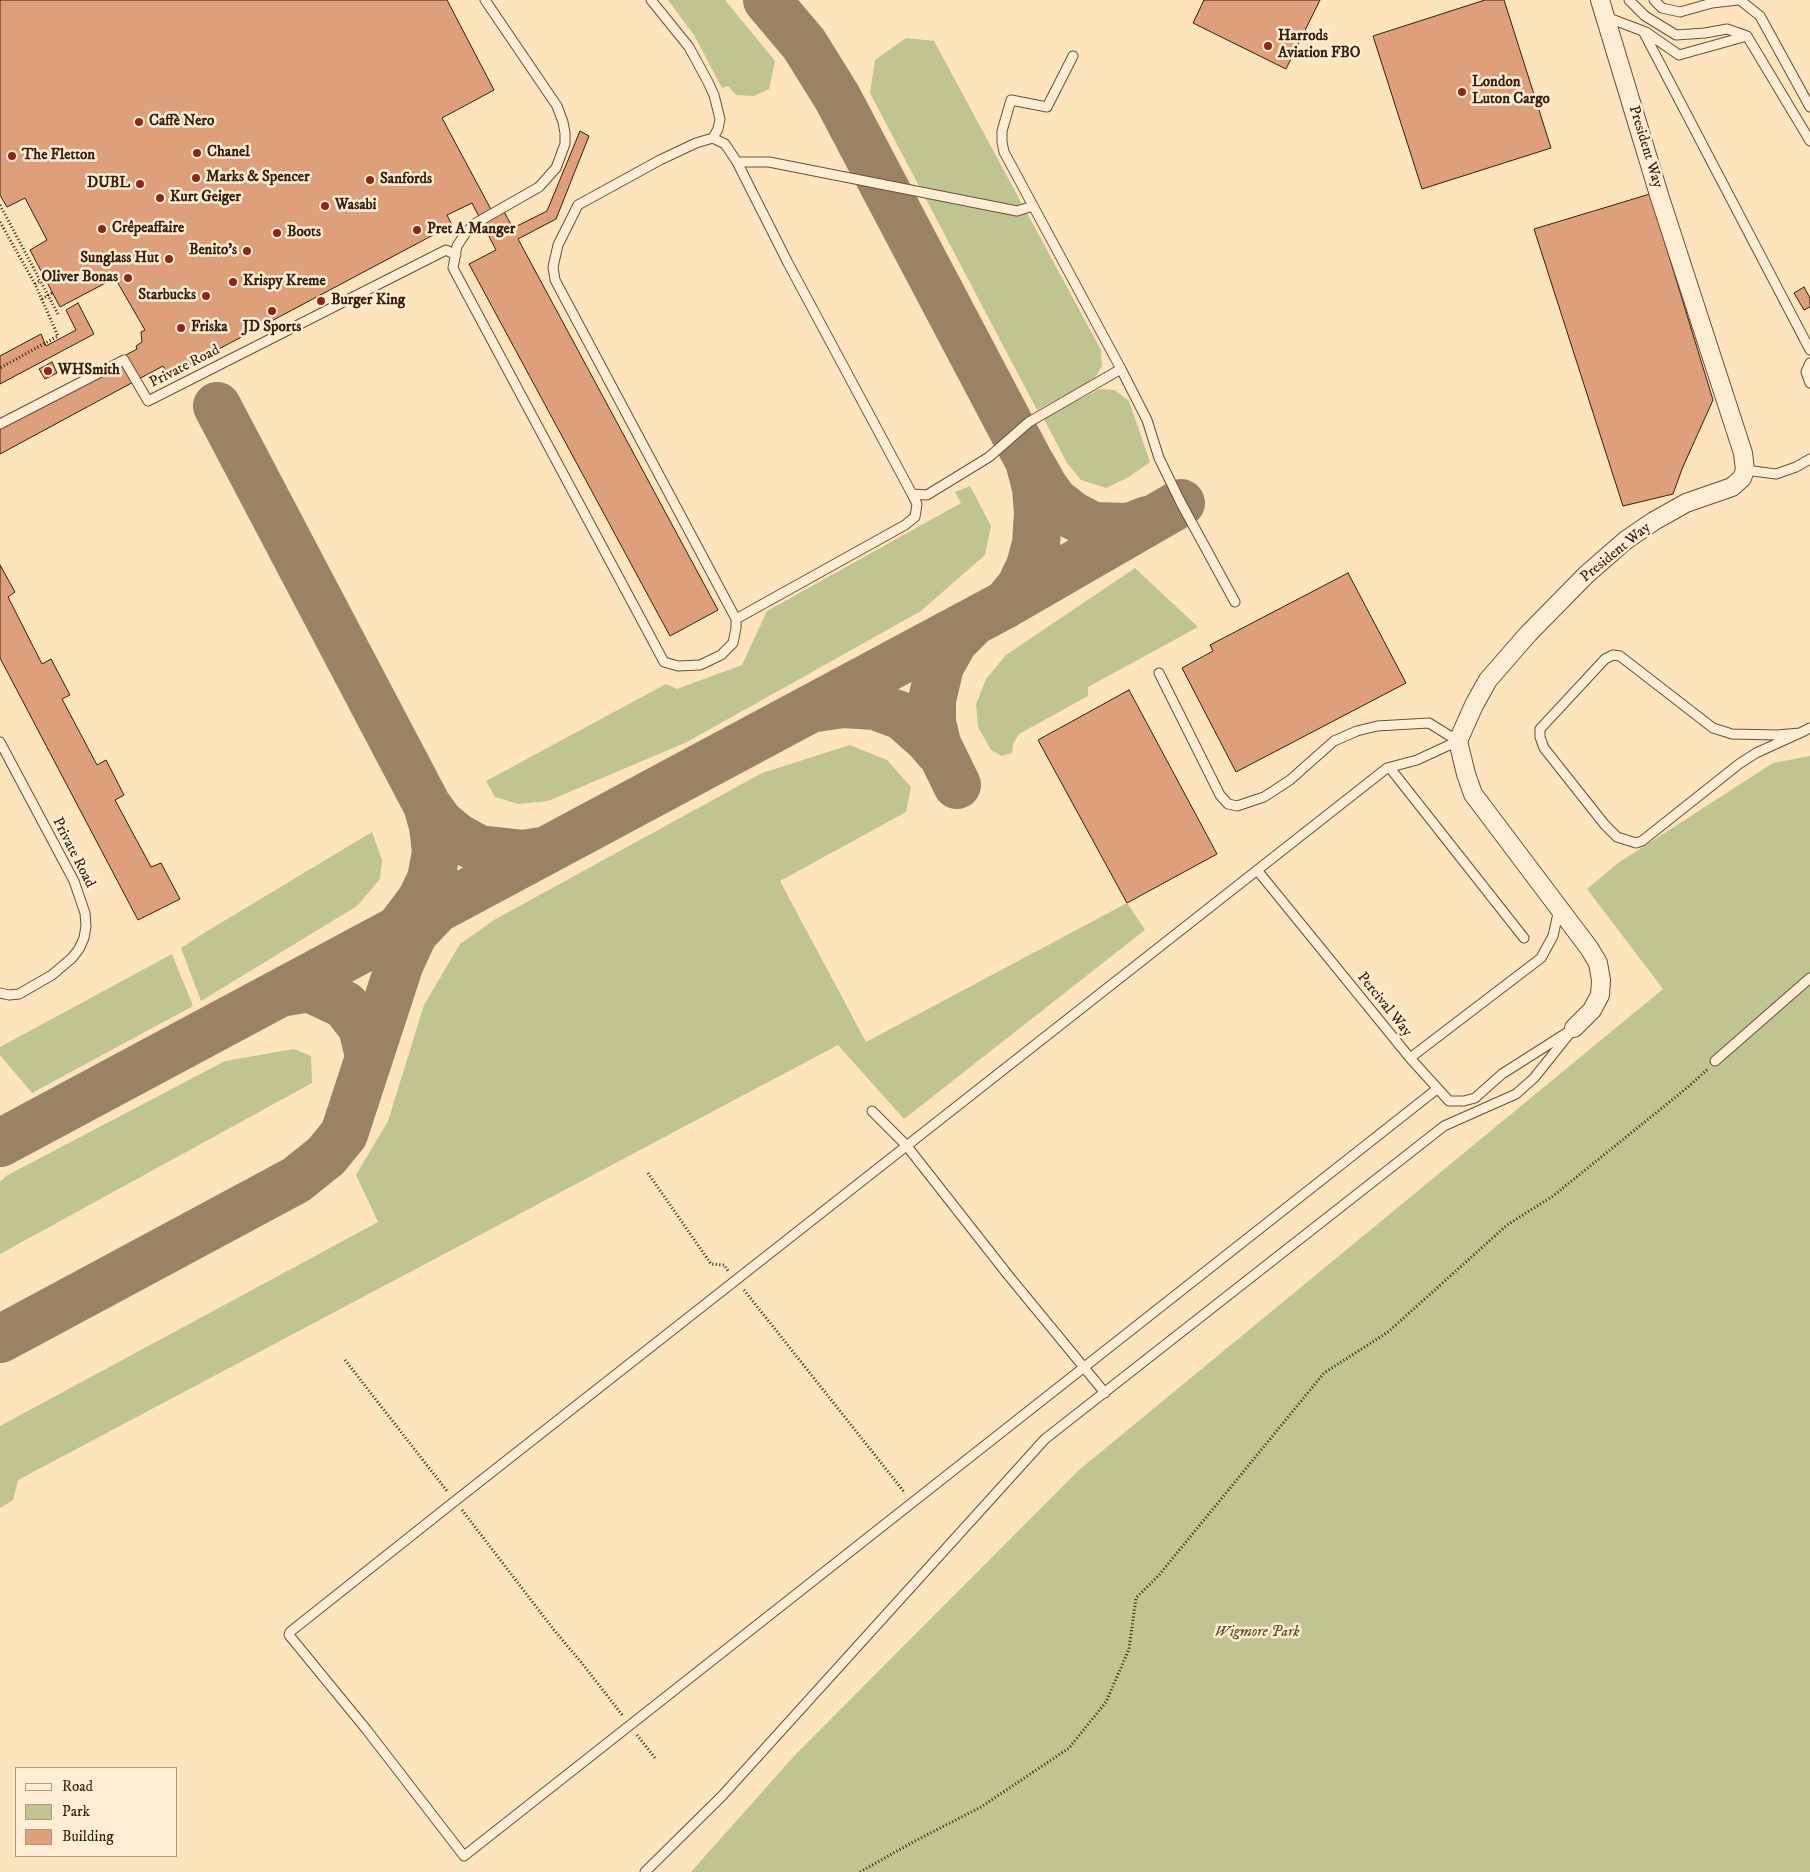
<!DOCTYPE html>
<html>
<head>
<meta charset="utf-8">
<style>
  body { margin:0 }
  #map { position:relative; width:1810px; height:1872px; overflow:hidden; background:#fde4bd; font-family:"IM FELL DW Pica",serif }
  canvas { display:block }
  .legend { position:absolute; left:15px; top:1767px; width:162px; height:90px; box-sizing:border-box; background:#feedd4; border:1px solid #af9b84; margin:0; padding:6px 9px; list-style:none; font-size:15px; color:#381f0d }
  .legend li { display:flex; align-items:center; gap:10px; height:25px }
  .legend b { width:25px; border:1px solid #af9b84 }
</style>
</head>
<body>
<div id="map">
<canvas width="1810" height="1872"></canvas>
<ul class="legend">
<li><b style="height:6px;background:#feedd4"></b>Road</li>
<li><b style="height:14px;background:#c0c490"></b>Park</li>
<li><b style="height:14px;background:#dea07a"></b>Building</li>
</ul>
</div>
<script>
const ctx = document.querySelector('canvas').getContext('2d');
ctx.lineJoin = 'round';
function fillPath(path, color) { ctx.fillStyle = color; ctx.fill(path, 'evenodd'); }
const poly = rows => new Path2D(rows.map(r => 'M' + r).join(''));
function strokePath(path, color, width, dash) { ctx.strokeStyle = color; ctx.lineWidth = width; ctx.lineCap = dash ? 'butt' : 'round'; ctx.setLineDash(dash || []); ctx.stroke(path); }
function write(font, color, halo, rows, align = 'center') {
  ctx.font = font + ' "IM FELL DW Pica",serif'; ctx.lineWidth = 5; ctx.setLineDash([]); ctx.textBaseline = 'middle'; ctx.strokeStyle = halo; ctx.fillStyle = color; for (const [text, x, y, turn = 0] of rows) {
    ctx.save(); ctx.translate(x, y); ctx.rotate((+turn || 0) * Math.PI / 180); ctx.textAlign = isNaN(turn) ? turn : align; if (halo) ctx.strokeText(text, 0, 0); ctx.fillText(text, 0, 0); ctx.restore();
  }
}
fillPath(poly([
  [668,0,725,0,775,61,769,89,754,96,736,95,728,86,722,88,694,35],
  [906,38,934,41,1101,350,1102,366,1094,379,1037,410,870,93,875,60],
  [1099,389,1115,390,1129,401,1150,462,1129,477,1106,488,1081,480,1067,463,1044,419],
  [970,486,991,526,985,555,921,611,687,742,548,801,518,804,495,797,486,781,666,684,677,689,742,665,767,611,961,503,955,492],
  [1135,568,1198,627,1088,687,1088,696,1019,734,1013,744,1012,753,1002,756,991,750,978,727,976,704,986,679,1006,655],
  [850,745,887,760,911,787,906,812,780,881,866,1042,1127,903,1145,930,904,1119,838,1045,18,1480,13,1500,0,1508,0,1426,378,1222,356,1175,388,1121,424,1005,460,944,494,920,762,773],
  [1810,756,1810,1872,691,1872,795,1755,1079,1470,1663,989,1587,889,1618,863,1773,763],
  [372,832,382,860,380,879,357,906,201,1001,181,948,204,933],
  [172,954,193,1006,32,1093,0,1055,0,1047],
  [294,1049,311,1056,312,1083,0,1254,0,1182,6,1176,225,1061]
]), '#c0c490');
strokePath(poly([
  [767,0,804,44,837,97,1029,461,1036,488,1038,513,1036,544,1030,566,1020,587,1006,604],
  [217,406,427,805,440,823,457,837,479,849,524,854,542,851],
  [1031,464,1044,487,1054,501,1072,515,1093,526,1130,527,1147,520],
  [816,708,843,704,875,706,902,716,927,738,939,752],
  [957,785,937,744,932,722,932,700,940,666,954,641,971,624],
  [400,928,421,900,431,879,436,852,433,826,427,805],
  [280,993,309,988,345,1005,362,1027,369,1056],
  [0,1143,1006,604,1181,503],
  [0,1339,296,1180,326,1156,344,1134,400,963,414,933,433,913]
]), '#9a8265', 48);
const building = poly([
  [0,0,447,0,494,90,442,118,494,215,503,210,513,228,547,211,580,131,589,136,556,219,518,239,718,610,670,636,469,264,496,250,472,203,447,215,452,225,168,376,163,366,0,454,0,429,50,403,46,398,137,349,136,346,142,342,141,332,145,330,115,278,60,307,30,250,47,240,25,198,7,207,0,195,0,0],
  [1204,0,1320,0,1286,69,1193,23,1204,0],
  [1485,0,1504,0,1551,148,1422,189,1373,36,1485,0],
  [1650,194,1713,400,1682,469,1673,494,1623,506,1534,229,1650,194],
  [1804,287,1810,298,1810,307,1804,310,1794,293,1804,287],
  [78,303,94,334,0,384,0,356,41,334,46,346,76,330,66,310,78,303],
  [52,362,57,373,45,379,39,369,52,362],
  [0,565,15,592,8,597,42,664,51,659,70,695,62,699,97,765,106,760,124,795,115,800,151,867,161,863,180,899,138,920,0,658,0,565],
  [1348,573,1406,683,1236,772,1182,668,1213,651,1210,645,1348,573],
  [1129,690,1217,854,1127,903,1038,740,1129,690]
]);
fillPath(building, '#dea07a');
strokePath(building, '#381f0d', 1);
const service = poly([
  [485,0,557,106,563,122,565,133,565,144,556,168,539,187,476,223,467,231,457,246,453,268,664,662,678,666,700,665,721,655,733,643,736,628,736,619,555,280,553,267,558,245,578,205,660,160,696,143,713,138,725,144,737,162,788,263,912,494,927,495,989,457,1029,422,1121,369],
  [651,0,689,47,708,82,714,95,720,119,718,129,713,138],
  [1629,0,1645,16,1676,35,1705,33,1727,29,1747,36,1810,141],
  [1654,0,1662,8,1680,12,1712,3,1738,0],
  [1740,0,1760,16,1810,107],
  [1606,17,1643,31,1810,350],
  [1646,32,1679,55,1747,36],
  [1073,56,1047,107,1011,100,1002,131,1002,142,1004,152,1121,369,1147,420,1159,458,1181,503,1235,602],
  [737,162,769,162,1017,211,1033,206],
  [1810,363,1806,372,1810,383],
  [0,424,124,360,148,401,446,250,456,255],
  [1745,470,1776,474,1796,467,1810,459],
  [736,619,905,525,915,517,917,504,912,494],
  [1613,655,1620,656,1713,728,1732,734,1777,735,1800,733,1756,753,1739,764,1642,841,1636,843,1617,837,1605,825,1544,748,1540,737,1540,729,1605,659,1613,655],
  [1159,673,1220,795,1228,804,1237,806,1264,797,1290,780,1334,741,1357,731,1377,726,1429,723,1458,741],
  [1800,733,1810,728],
  [0,742,74,881,85,913,86,926,84,938,79,949,72,958,52,975,19,994,9,995,0,993],
  [1390,768,1524,938],
  [1257,870,1410,1058,1449,1101,1464,1101,1475,1098,1502,1074,1568,1032],
  [1410,1058,1541,958,1553,936,1559,909],
  [1715,1061,1810,978],
  [1437,1089,464,1856,366,1729,289,1635,290,1632,455,1501,1387,768,1417,760,1458,741],
  [872,1111,906,1145,1008,1275,1105,1393],
  [645,1872,722,1796,1045,1439,1444,1126,1516,1094,1534,1078,1574,1028]
]);
const minor = poly([
  [1574,1028,1592,1010,1600,995,1601,980,1598,963,1589,948,1473,794,1466,774,1458,741,1474,705,1488,680,1528,634,1587,574,1626,540,1654,521,1686,503,1732,487,1742,478,1745,470,1743,453,1660,198,1600,0]
]);
strokePath(service, '#695039', 11);
strokePath(minor, '#695039', 20);
strokePath(poly([
  [0,205,58,314],
  [0,222,35,284,58,336,0,368],
  [35,284,44,279],
  [42,299,52,293],
  [648,1173,711,1264,724,1265,729,1272],
  [744,1290,905,1493],
  [345,1360,447,1491],
  [462,1510,554,1630,581,1662,623,1716],
  [637,1735,655,1758],
  [860,1872,913,1842,981,1807,1069,1748,1106,1702,1129,1649,1136,1598,1159,1575,1324,1373,1388,1332,1507,1225,1553,1196,1688,1087,1708,1069]
]), '#381f0d', 3, [1, 2.5]);
strokePath(service, '#feedd4', 9);
strokePath(minor, '#feedd4', 18);
for (const [x, y, r, color] of [
  [1268,46,5,"#8f2418"],
  [1462,92,5,"#8f2418"],
  [139,122,5,"#8f2418"],
  [197,153,5,"#8f2418"],
  [12,156,5,"#8f2418"],
  [196,178,5,"#8f2418"],
  [370,180,5,"#8f2418"],
  [140,184,5,"#8f2418"],
  [160,198,5,"#8f2418"],
  [325,206,5,"#8f2418"],
  [102,229,5,"#8f2418"],
  [417,230,5,"#8f2418"],
  [277,233,5,"#8f2418"],
  [247,251,5,"#8f2418"],
  [169,259,5,"#8f2418"],
  [128,278,5,"#8f2418"],
  [233,282,5,"#8f2418"],
  [206,296,5,"#8f2418"],
  [321,301,5,"#8f2418"],
  [272,311,5,"#8f2418"],
  [181,328,5,"#8f2418"],
  [48,371,5,"#8f2418"]
]) { const dot = new Path2D(); dot.arc(x, y, r, 0, 2 * Math.PI); ctx.fillStyle = color; ctx.fill(dot); strokePath(dot, '#feedd4', 2); }
write('bold 15px', '#381f0d', '#feedd4', [
  ["Harrods",1278,37],
  ["Aviation FBO",1278,54],
  ["London",1472,83],
  ["Luton Cargo",1472,100],
  ["Caffè Nero",149,122],
  ["Chanel",207,153],
  ["The Fletton",22,156],
  ["Marks & Spencer",206,178],
  ["Sanfords",380,180],
  ["DUBL",130,184,"right"],
  ["Kurt Geiger",170,198],
  ["Wasabi",335,206],
  ["Crêpeaffaire",112,229],
  ["Pret A Manger",427,230],
  ["Boots",287,233],
  ["Benito's",237,251,"right"],
  ["Sunglass Hut",159,259,"right"],
  ["Oliver Bonas",118,278,"right"],
  ["Krispy Kreme",243,282],
  ["Starbucks",196,296,"right"],
  ["Burger King",331,301],
  ["Friska",191,328],
  ["JD Sports",272,328,"center"],
  ["WHSmith",58,371]
], 'left');
write('15px', '#381f0d', '#feedd4', [
  ["President Way",1645,147,73],
  ["Private Road",185,367,-27],
  ["President Way",1616,553,-39],
  ["Private Road",73,853,63],
  ["Percival Way",1384,1005,51]
]);
write('italic 15px', '#615134', '#feedd4', [
  ["Wigmore Park",1257,1633]
]);
</script>
</body>
</html>
